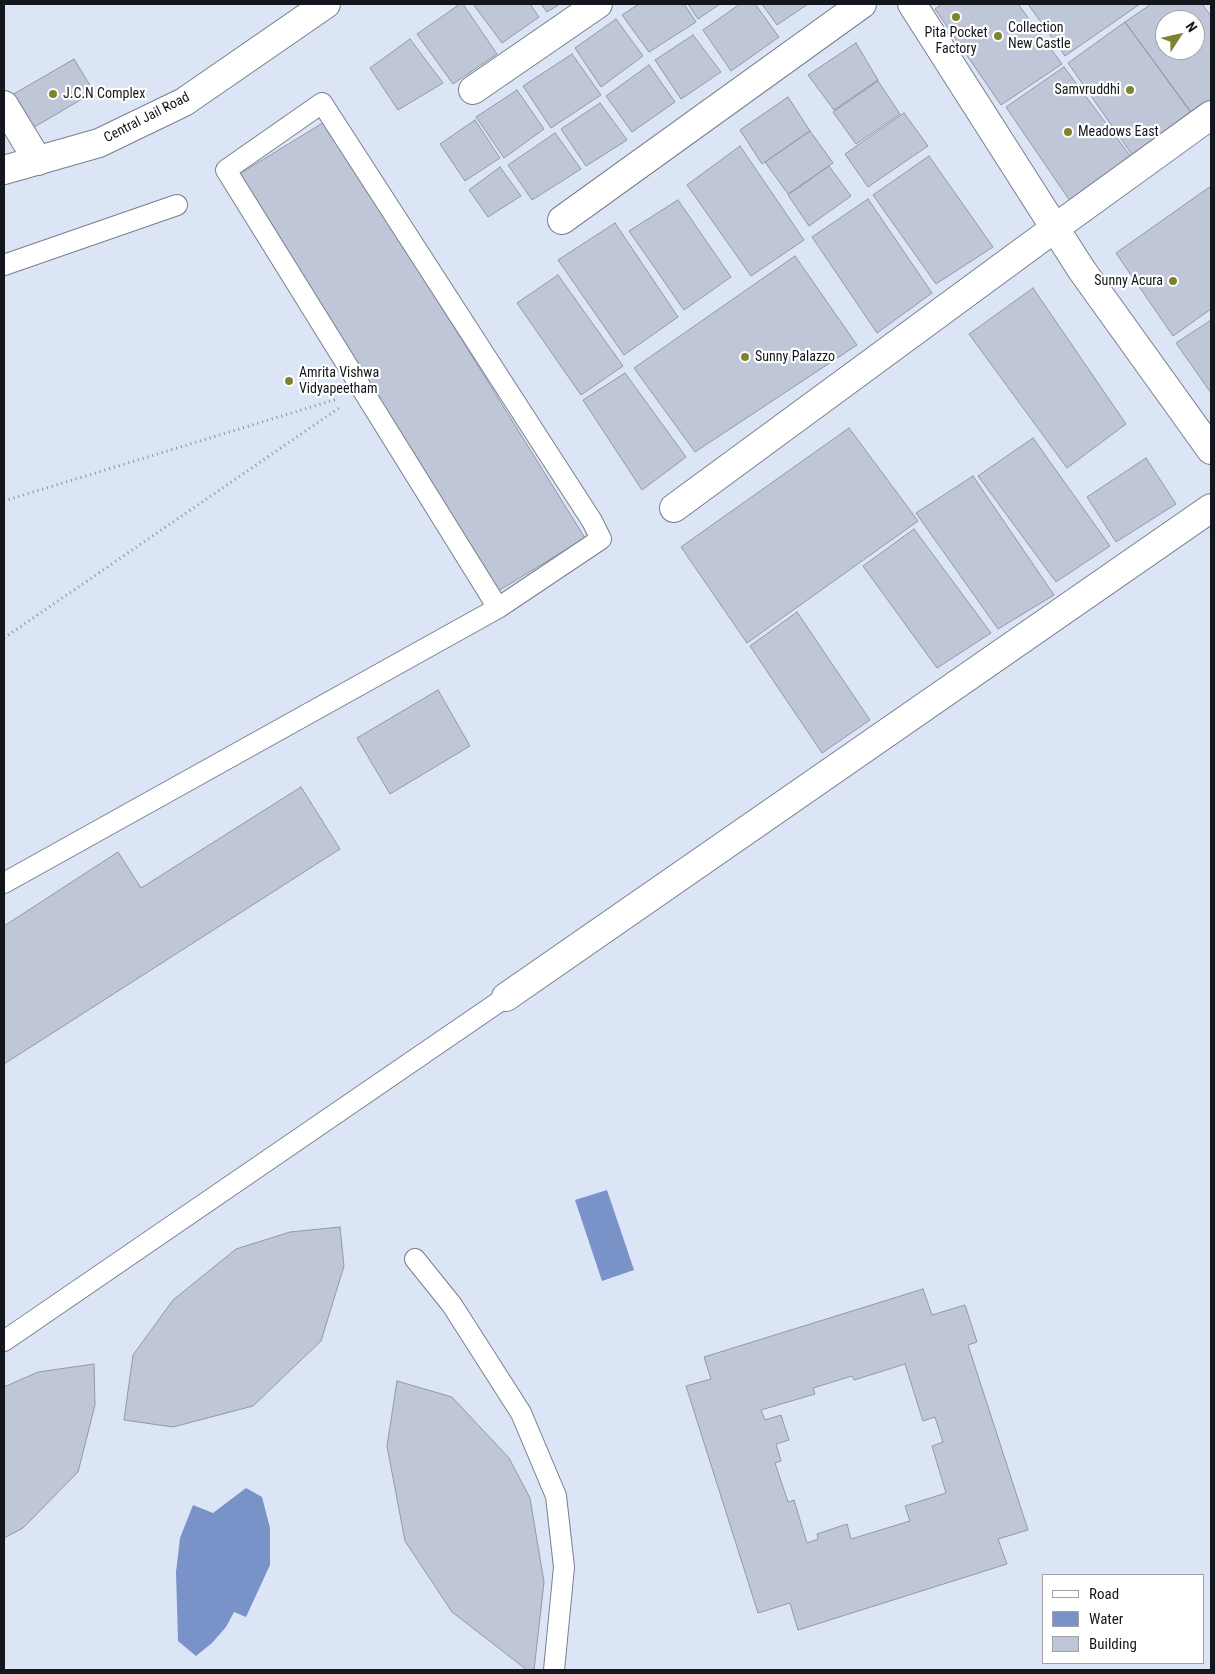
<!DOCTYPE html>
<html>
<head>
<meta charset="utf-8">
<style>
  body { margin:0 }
  #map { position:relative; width:1215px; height:1674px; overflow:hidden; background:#dce5f5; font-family:"Roboto Condensed",sans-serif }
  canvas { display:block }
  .frame { position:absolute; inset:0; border:5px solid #13161c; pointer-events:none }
  .legend { position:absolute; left:1042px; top:1574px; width:162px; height:90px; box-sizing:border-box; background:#fff; border:1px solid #a1a2a4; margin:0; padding:6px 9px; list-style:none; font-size:15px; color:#13161c }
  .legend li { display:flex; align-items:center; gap:10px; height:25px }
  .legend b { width:25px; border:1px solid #a1a2a4 }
  .north { position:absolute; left:1155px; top:10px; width:50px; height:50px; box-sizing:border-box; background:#fff; border:1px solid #a1a2a4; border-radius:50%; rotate:55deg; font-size:14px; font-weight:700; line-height:20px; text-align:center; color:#13161c }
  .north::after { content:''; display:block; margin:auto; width:18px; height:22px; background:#7c8430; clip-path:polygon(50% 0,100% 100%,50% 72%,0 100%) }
</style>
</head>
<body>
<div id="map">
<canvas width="1215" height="1674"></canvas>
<div class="frame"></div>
<ul class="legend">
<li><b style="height:6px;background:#fff"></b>Road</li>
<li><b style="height:14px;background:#7993c9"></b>Water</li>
<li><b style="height:14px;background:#bec6d7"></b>Building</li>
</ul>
<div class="north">N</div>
</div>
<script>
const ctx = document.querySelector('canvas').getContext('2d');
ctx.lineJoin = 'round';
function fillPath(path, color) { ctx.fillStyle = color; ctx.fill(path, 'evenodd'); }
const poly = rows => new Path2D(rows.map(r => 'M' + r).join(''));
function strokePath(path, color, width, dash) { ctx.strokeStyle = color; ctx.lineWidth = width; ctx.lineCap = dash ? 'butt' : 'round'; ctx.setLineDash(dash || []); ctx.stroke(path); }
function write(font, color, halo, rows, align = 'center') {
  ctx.font = font + ' "Roboto Condensed",sans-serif'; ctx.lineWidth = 4.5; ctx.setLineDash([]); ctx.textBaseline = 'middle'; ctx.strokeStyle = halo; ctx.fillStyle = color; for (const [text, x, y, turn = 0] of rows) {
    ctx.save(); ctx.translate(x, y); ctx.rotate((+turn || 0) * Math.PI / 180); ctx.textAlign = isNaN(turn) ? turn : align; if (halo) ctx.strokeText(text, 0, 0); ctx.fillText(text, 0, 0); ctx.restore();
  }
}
fillPath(poly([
  [607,1190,634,1270,602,1281,575,1200],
  [246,1488,262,1497,270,1528,270,1565,246,1617,234,1612,226,1627,212,1643,196,1656,178,1641,176,1572,180,1538,193,1505,213,1513]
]), '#7993c9');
const building = poly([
  [460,4,463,4,497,54,453,84,417,34,460,4],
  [473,4,530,4,539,17,502,43,473,4],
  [541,4,560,4,547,12,541,4],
  [639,4,684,4,696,22,649,52,622,15,639,4],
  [688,4,720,4,698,19,688,4],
  [740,4,755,4,779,37,731,71,703,30,740,4],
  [762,4,808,4,777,25,762,4],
  [942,4,1018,4,1062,64,1001,105,935,9,942,4],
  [1028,4,1140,4,1065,56,1028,4],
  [1151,4,1202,4,1211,16,1211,103,1194,116,1125,22,1151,4],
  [1165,20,1195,20,1195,50,1165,50,1165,20],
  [616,19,643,56,601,87,575,48,616,19],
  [1125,22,1194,117,1135,159,1068,63,1125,22],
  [693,35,721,72,681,99,655,60,693,35],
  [410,39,443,83,398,110,370,68,410,39],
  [856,43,878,80,834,110,808,75,856,43],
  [572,54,601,95,551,128,523,86,572,54],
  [74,59,94,92,31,129,12,95,74,59],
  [649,65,675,102,632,132,606,96,649,65],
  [1064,67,1131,157,1070,201,1006,107,1064,67],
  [878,81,900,114,856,144,833,112,878,81],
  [517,90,544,129,504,158,476,117,517,90],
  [788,97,810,131,762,164,740,130,788,97],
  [600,103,627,140,586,166,561,129,600,103],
  [904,113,928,146,868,187,845,154,904,113],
  [475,120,500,158,465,181,440,144,475,120],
  [326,121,585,538,495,593,236,176,326,121],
  [810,131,833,163,788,194,765,162,810,131],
  [555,133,581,169,532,200,508,165,555,133],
  [740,146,804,240,751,276,687,185,740,146],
  [929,156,993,247,936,284,873,195,929,156],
  [829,166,851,196,809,226,788,195,829,166],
  [500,167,521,196,488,217,469,190,500,167],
  [1211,186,1211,309,1173,336,1116,253,1211,186],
  [868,199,932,293,877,333,812,237,868,199],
  [678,200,731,277,684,310,629,231,678,200],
  [615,223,678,317,624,355,558,260,615,223],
  [795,256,857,345,695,452,634,368,795,256],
  [558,275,623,366,581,395,517,303,558,275],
  [1033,288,1126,424,1067,468,969,334,1033,288],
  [1211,320,1211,393,1176,343,1211,320],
  [625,373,686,457,642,490,583,400,625,373],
  [849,428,918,521,747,643,681,547,849,428],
  [1033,438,1110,546,1056,582,978,476,1033,438],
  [1146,458,1176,504,1116,542,1087,497,1146,458],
  [973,476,1054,595,998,629,916,513,973,476],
  [914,529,991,633,937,668,863,566,914,529],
  [797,612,870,720,822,753,750,646,797,612],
  [438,690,470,746,390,794,357,738,438,690],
  [301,787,340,849,4,1064,4,926,118,852,141,888,301,787],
  [340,1227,344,1266,321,1341,253,1406,173,1427,124,1420,133,1355,173,1300,236,1249,290,1232,340,1227],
  [923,1289,932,1315,965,1305,977,1342,968,1345,1028,1530,998,1539,1007,1564,798,1630,790,1603,758,1613,686,1386,711,1379,704,1357,923,1289],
  [905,1364,923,1421,935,1417,943,1442,932,1446,946,1493,905,1506,910,1521,851,1539,847,1524,817,1534,818,1539,807,1543,794,1500,788,1502,775,1463,781,1461,776,1444,789,1440,781,1415,765,1420,761,1410,815,1394,813,1388,852,1376,854,1380,905,1364],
  [94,1364,95,1405,78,1472,23,1528,4,1538,4,1387,38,1372,94,1364],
  [397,1381,452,1397,509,1458,530,1498,544,1582,534,1670,527,1670,452,1612,405,1541,387,1446,397,1381]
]);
fillPath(building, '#bec6d7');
strokePath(building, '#9199a8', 1);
const lane = poly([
  [4,265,177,205],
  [4,883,498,608,601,539,592,521,322,103,226,170,498,608],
  [415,1259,452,1305,521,1413,556,1496,564,1567,554,1670],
  [4,1341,506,997]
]);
const street = poly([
  [912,4,1081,269,1211,450],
  [473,90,598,4],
  [4,105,38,161],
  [562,220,862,4],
  [674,508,1055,228,1211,115],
  [506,997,1211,508]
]);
const secondary = poly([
  [4,170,99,143,184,102,326,4]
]);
strokePath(lane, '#787f8e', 22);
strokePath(street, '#787f8e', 30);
strokePath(secondary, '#787f8e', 30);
strokePath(poly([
  [4,501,337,399],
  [4,638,342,406]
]), '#898f9b', 3, [1, 4]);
strokePath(lane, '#fff', 20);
strokePath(street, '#fff', 28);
strokePath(secondary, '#fff', 28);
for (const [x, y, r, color] of [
  [956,17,5,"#7c8430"],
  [998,36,5,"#7c8430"],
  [1130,90,5,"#7c8430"],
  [53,94,5,"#7c8430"],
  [1068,132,5,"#7c8430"],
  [1173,281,5,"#7c8430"],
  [745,357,5,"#7c8430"],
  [289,381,5,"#7c8430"]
]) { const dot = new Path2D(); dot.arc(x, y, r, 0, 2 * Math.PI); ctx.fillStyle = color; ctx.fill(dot); strokePath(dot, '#fff', 2); }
write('14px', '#13161c', '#fff', [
  ["Collection",1008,28],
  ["New Castle",1008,44],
  ["Pita Pocket",956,33,"center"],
  ["Factory",956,49,"center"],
  ["Samvruddhi",1120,90,"right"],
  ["J.C.N Complex",63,94],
  ["Meadows East",1078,132],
  ["Sunny Acura",1163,281,"right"],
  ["Sunny Palazzo",755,357],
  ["Amrita Vishwa",299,373],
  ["Vidyapeetham",299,389]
], 'left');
write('14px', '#13161c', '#fff', [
  ["Central Jail Road",147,118,-27]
]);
</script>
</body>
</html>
